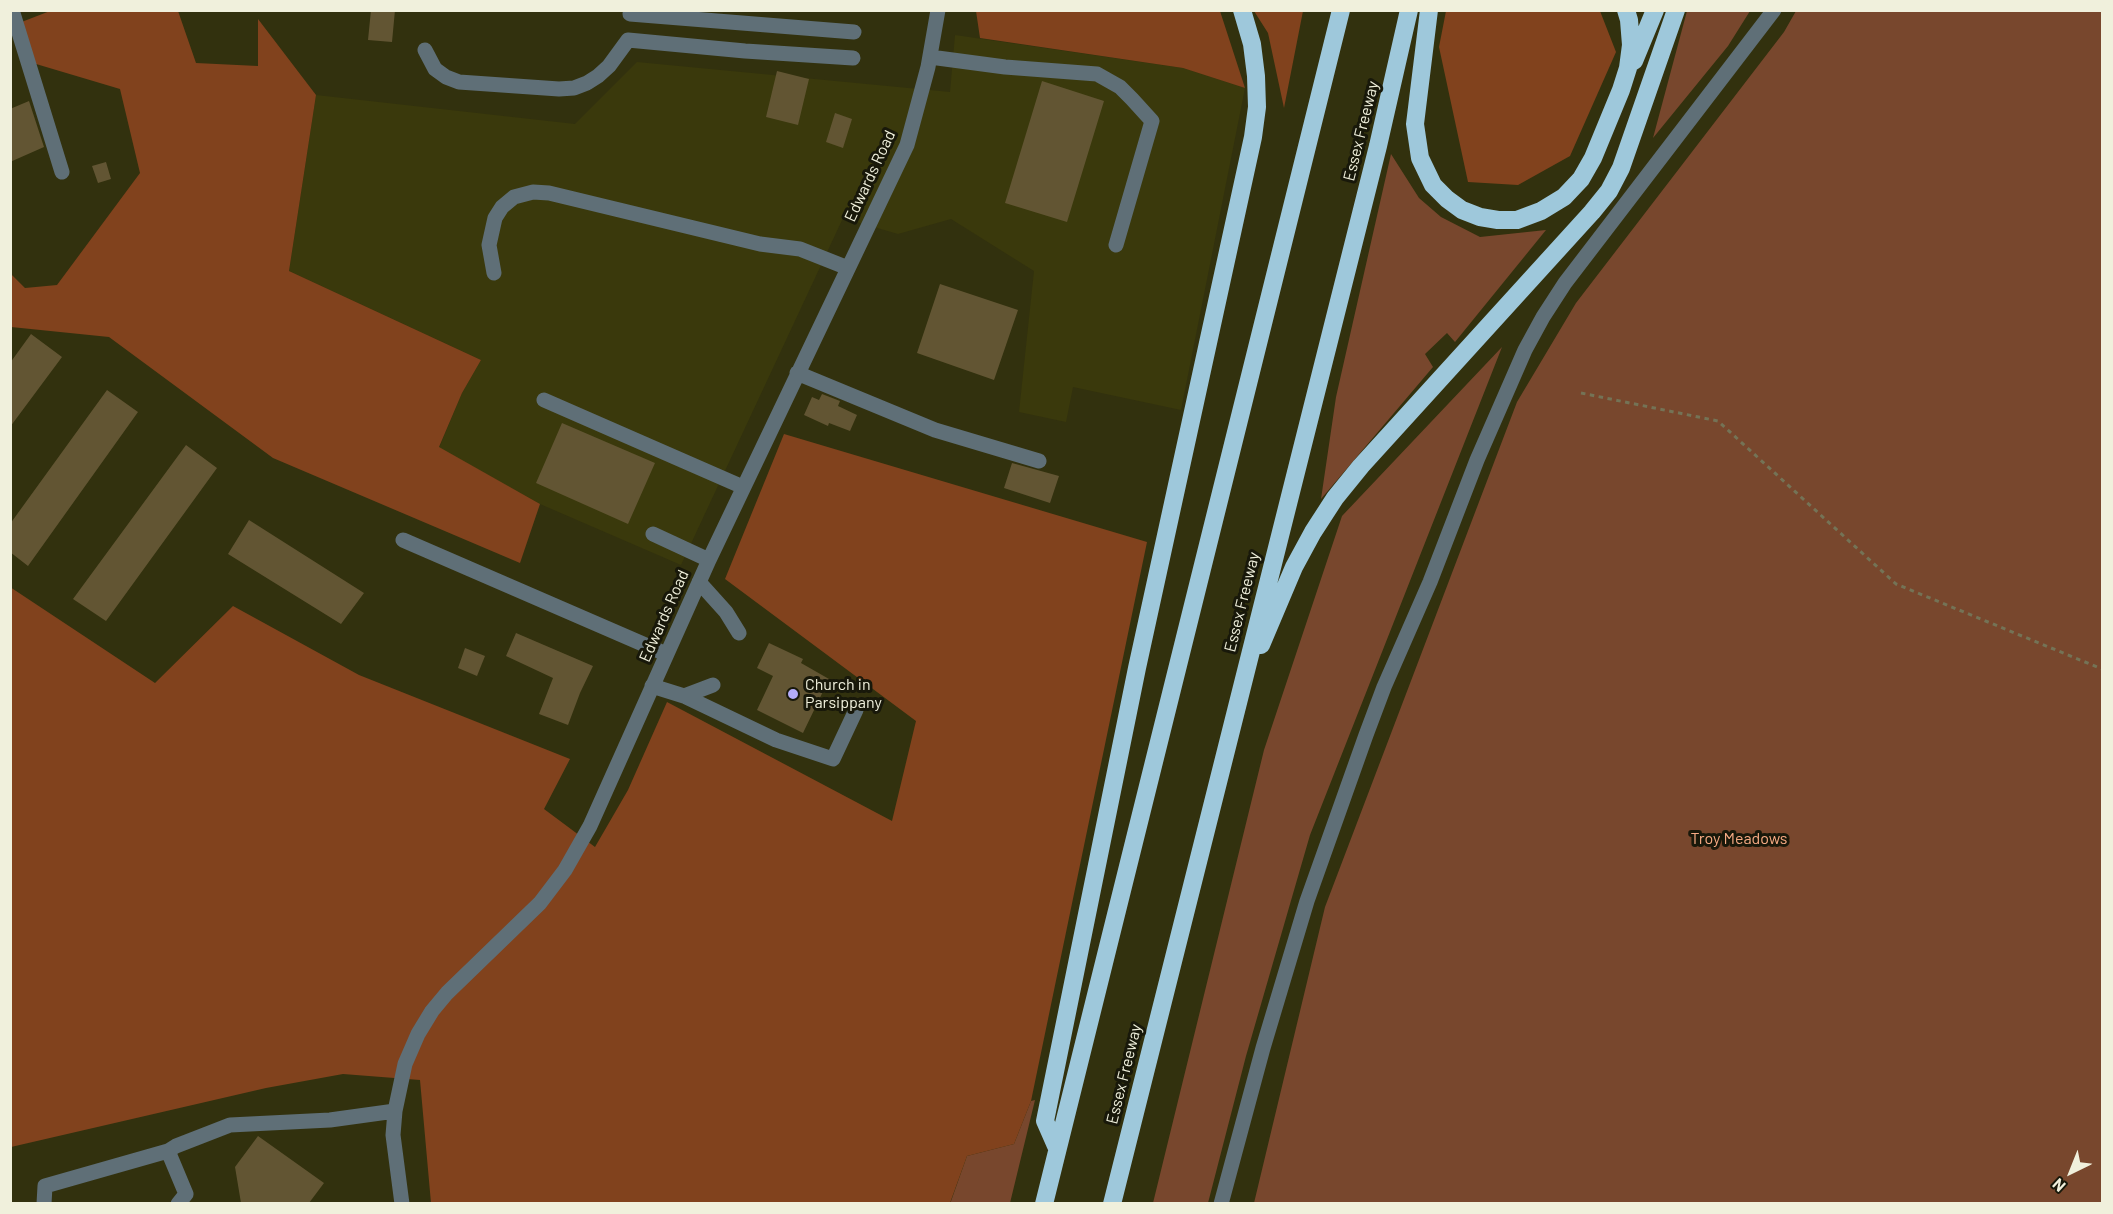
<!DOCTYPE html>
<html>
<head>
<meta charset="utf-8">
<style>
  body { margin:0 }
  #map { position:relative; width:2113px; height:1214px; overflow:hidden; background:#32310e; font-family:Barlow,sans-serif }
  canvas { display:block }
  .frame { position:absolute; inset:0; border:12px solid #f0f0dc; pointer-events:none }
  .north { position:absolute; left:2041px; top:1142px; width:60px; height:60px; -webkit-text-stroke:4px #18180a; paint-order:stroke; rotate:223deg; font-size:16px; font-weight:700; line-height:24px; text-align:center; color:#f0f0dc }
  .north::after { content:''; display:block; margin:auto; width:21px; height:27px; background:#f0f0dc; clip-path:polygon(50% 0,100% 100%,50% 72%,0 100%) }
</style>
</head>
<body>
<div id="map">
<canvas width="2113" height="1214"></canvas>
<div class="frame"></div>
<div class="north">N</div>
</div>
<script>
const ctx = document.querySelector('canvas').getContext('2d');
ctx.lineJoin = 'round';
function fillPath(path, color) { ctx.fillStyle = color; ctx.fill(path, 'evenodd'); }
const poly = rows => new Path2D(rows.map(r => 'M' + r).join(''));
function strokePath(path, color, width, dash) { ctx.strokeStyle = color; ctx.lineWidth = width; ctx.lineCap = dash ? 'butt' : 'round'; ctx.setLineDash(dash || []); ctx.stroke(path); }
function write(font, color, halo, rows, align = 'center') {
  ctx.font = font + ' Barlow,sans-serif'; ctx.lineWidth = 6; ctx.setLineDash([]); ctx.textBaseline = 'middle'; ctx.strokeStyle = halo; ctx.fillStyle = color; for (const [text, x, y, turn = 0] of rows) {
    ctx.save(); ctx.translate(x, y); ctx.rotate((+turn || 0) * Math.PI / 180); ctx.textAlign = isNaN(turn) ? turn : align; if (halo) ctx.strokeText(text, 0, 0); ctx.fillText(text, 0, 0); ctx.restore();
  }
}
fillPath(poly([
  [955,35,1183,68,1245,88,1181,410,1073,387,1066,422,1019,412,1034,271,951,219,898,234,843,218,681,565,540,504,439,448,462,393,481,360,289,271,316,95,575,124,637,62,950,92]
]), '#3a390c');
fillPath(poly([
  [1687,11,1750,11,1728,46,1653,138],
  [1796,11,2102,11,2102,1203,1254,1203,1325,907,1517,402,1576,303,1784,32],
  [1391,154,1419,198,1441,217,1480,237,1546,230,1455,342,1447,333,1425,354,1433,367,1321,499,1336,397],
  [1502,347,1310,835,1246,1056,1208,1203,1153,1203,1264,750,1342,516],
  [1035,1100,1010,1203,950,1204,967,1156,1014,1144,1031,1101]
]), '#78472d');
fillPath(poly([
  [50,11,178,11,196,63,258,66,258,19,316,95,289,271,481,360,462,393,439,447,540,504,520,563,273,458,109,337,11,327,10,273,25,288,57,285,140,173,120,89,26,61,19,23],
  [976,11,1220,11,1245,88,1183,68,980,38],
  [1254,11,1303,11,1284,108,1268,33],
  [1600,11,1616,52,1570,156,1518,185,1468,182,1439,47,1446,11],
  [784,434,1147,542,1031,1101,1014,1144,967,1156,950,1203,431,1203,420,1080,343,1074,266,1088,11,1147,10,587,155,683,233,606,359,675,570,759,544,809,595,847,628,790,667,702,892,821,916,721,725,579]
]), '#81421d');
fillPath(poly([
  [371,10,395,10,392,42,368,40],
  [777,71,809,79,798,125,766,117],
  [1042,81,1104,101,1067,222,1005,203],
  [29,101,44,147,10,162,10,109],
  [835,113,852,119,843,148,826,142],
  [106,162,111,179,98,183,92,166],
  [940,284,1018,310,994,380,917,353],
  [31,334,62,357,10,427,10,363],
  [107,390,138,412,28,566,10,552,10,524],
  [822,394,840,401,838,406,857,415,850,431,829,423,828,426,804,415,812,397,819,400],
  [562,423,655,463,628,524,536,483],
  [186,445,217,468,106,621,73,599],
  [1012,463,1059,476,1050,503,1004,488],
  [249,520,364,593,341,624,228,554],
  [516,633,593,666,580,693,568,725,539,714,553,678,506,656],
  [769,643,803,659,801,663,829,679,803,733,757,710,773,676,757,668],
  [465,648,485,656,477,676,458,668],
  [258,1136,324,1183,309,1203,241,1203,235,1167]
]), '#625533');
strokePath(poly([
  [1581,393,1718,421,1896,584,2102,669]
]), '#747356', 3, [4.5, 4.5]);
strokePath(poly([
  [12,10,62,172],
  [630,14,854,32],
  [425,50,435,69,446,77,459,82,559,89,574,88,587,83,598,76,609,66,628,40,745,51,853,58],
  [930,57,1005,67,1097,74,1120,87,1132,99,1152,121,1116,245],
  [494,273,489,245,495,218,502,207,514,197,533,192,549,193,760,244,800,249,848,268],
  [797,373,935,430,1039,461],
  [544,400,743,487],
  [653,534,709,560],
  [403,540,666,654],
  [699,582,726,612,739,633],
  [652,686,684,696,713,685],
  [684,696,776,740,833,759,856,710],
  [168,1151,186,1194,178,1204],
  [44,1204,45,1186,168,1151,176,1146,230,1125,330,1120,395,1111],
  [402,1204,393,1135,395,1111,405,1064,418,1034,432,1011,447,993,540,903,565,870,590,826,709,560,907,145,928,67,938,10],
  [1221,1204,1263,1048,1307,901,1366,735,1384,687,1430,582,1477,460,1525,350,1543,317,1565,283,1774,10]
]), '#5f6f77', 15);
strokePath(poly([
  [1429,10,1415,124,1420,158,1433,185,1447,199,1462,210,1480,217,1498,220,1517,220,1541,211,1564,197,1581,179,1593,158,1621,90,1628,68,1631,45,1629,20,1626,10],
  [1634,61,1655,10],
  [1261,645,1294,567,1313,532,1335,498,1361,466,1592,212,1609,191,1621,168,1676,10],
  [1056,1146,1045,1121,1137,668,1253,137,1257,107,1256,76,1252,44,1242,10],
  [1044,1204,1341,10],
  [1112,1204,1378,146,1409,10]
]), '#9ec8db', 18);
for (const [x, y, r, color] of [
  [793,694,6,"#b4acf9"]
]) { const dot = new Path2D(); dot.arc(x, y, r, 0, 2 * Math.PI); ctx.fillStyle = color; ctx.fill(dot); strokePath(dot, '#18180a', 2); }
write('16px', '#f0f0dc', '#18180a', [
  ["Essex Freeway",1361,131,-76],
  ["Edwards Road",870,176,-65],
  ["Essex Freeway",1242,602,-76],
  ["Edwards Road",664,616,-66],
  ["Essex Freeway",1124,1074,-76]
]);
write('16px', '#f0f0dc', '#18180a', [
  ["Church in",805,685],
  ["Parsippany",805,703]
], 'left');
write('16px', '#f7ab84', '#18180a', [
  ["Troy Meadows",1739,839]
]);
</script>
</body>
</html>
